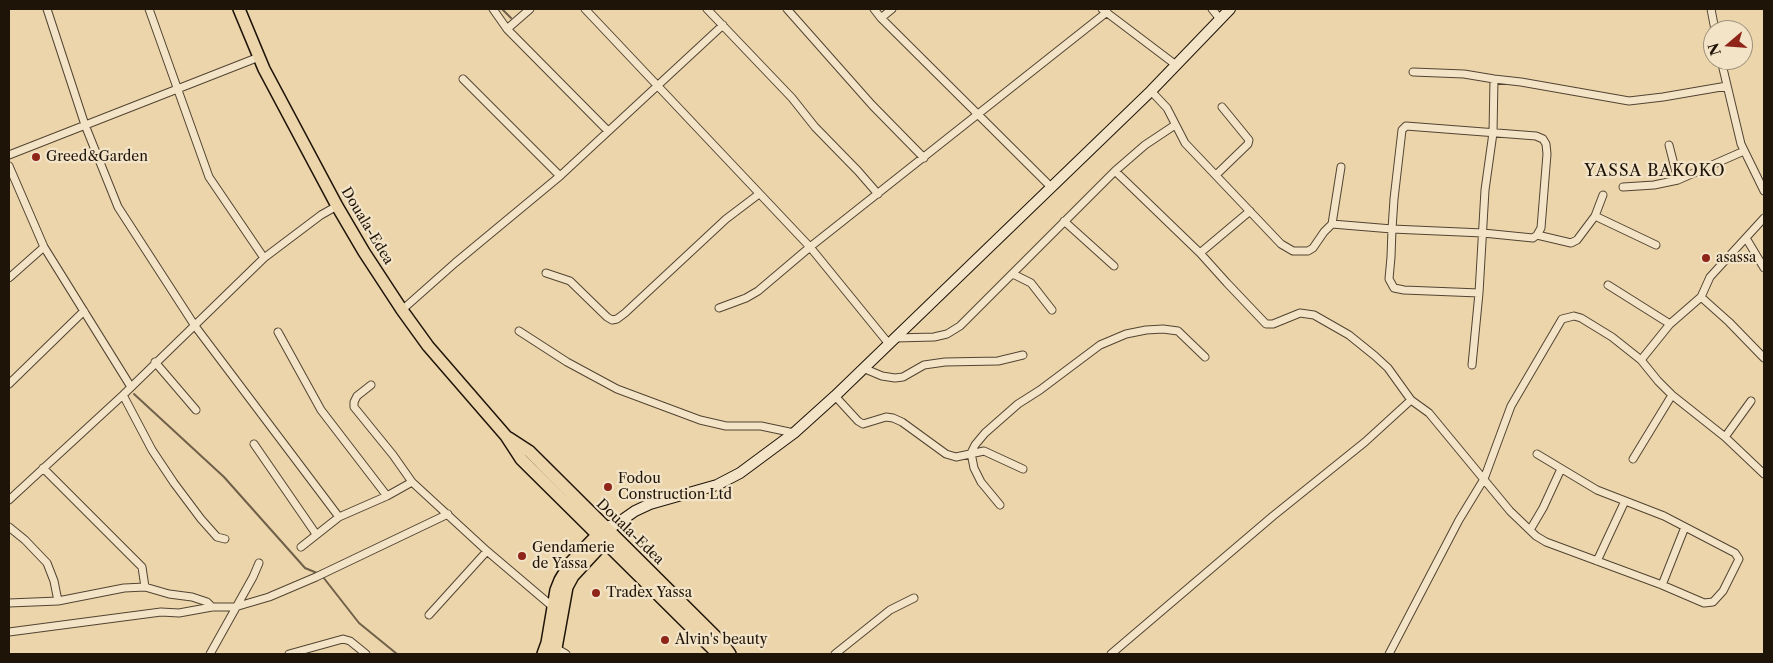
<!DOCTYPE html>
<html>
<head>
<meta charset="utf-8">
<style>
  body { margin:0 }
  #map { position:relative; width:1773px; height:663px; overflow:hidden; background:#ecd5ab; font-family:"Libre Caslon Text",serif }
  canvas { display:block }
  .frame { position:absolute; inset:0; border:10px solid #1e1408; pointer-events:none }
  .north { position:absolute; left:1703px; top:20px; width:50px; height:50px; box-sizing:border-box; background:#f3e4c8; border:1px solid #9e917b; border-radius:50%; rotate:252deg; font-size:14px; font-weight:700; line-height:20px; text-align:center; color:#1e1408 }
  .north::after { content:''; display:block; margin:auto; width:18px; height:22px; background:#8f2418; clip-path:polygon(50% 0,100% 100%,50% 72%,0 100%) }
</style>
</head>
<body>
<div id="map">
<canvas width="1773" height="663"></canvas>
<div class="frame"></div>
<div class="north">N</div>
</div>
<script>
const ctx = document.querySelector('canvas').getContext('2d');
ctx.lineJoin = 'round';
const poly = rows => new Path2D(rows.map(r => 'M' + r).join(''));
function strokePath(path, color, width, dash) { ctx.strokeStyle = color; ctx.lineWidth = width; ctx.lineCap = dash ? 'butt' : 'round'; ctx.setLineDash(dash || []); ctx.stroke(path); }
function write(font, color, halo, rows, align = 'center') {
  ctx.font = font + ' "Libre Caslon Text",serif'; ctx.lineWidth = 4.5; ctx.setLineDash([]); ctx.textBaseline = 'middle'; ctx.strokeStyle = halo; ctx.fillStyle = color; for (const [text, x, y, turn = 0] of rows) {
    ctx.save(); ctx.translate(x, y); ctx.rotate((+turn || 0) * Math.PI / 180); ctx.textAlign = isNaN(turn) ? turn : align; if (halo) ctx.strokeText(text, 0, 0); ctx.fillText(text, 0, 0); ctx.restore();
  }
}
strokePath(poly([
  [502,9,511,18],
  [134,394,224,477,305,568,317,573],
  [323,577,359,623,397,654]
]), '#706049', 2);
const minor = poly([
  [47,9,85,125,118,207,195,326,339,517],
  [149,9,209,177,264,258],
  [493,9,507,29,608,131],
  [585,9,810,247,889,344],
  [707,9,792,98,815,127,858,171,878,194],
  [787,9,872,105,924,158],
  [874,9,881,18,1050,186],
  [1102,9,1176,65],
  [1212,9,1220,19],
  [1711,9,1715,30],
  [881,18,892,9],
  [507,29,530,9],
  [1721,60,1741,144,1764,191],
  [1413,72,1464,74,1494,79,1521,82,1629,101,1663,97,1727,86],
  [463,79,560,176],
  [1151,91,1167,108,1185,143,1281,244,1293,251,1308,251,1313,248,1324,232,1332,224,1341,167],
  [1669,145,1678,180],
  [9,155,259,57],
  [9,166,44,247,131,387],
  [1115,171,1200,253,1227,283,1266,324,1273,324,1300,313,1314,315,1349,335,1375,356,1388,368,1411,400,1429,413,1510,511,1536,536,1546,542,1662,585,1704,603,1713,602,1723,591,1739,559,1735,553,1664,516,1597,490,1537,454],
  [1216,175,1248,144,1249,140,1222,107],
  [1623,187,1654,185,1678,180,1744,151],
  [1595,216,1656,245],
  [1064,221,1114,266],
  [1332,224,1392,229,1483,233,1533,238,1537,235,1541,228,1547,154,1546,144,1543,139,1536,136,1406,126,1402,130,1394,199,1392,229,1391,257,1389,279,1394,288,1404,290,1479,293],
  [1537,235,1571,243,1577,240,1595,216,1603,195],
  [1746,238,1764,268],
  [1200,253,1250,211],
  [546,273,570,281,607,317,612,320,617,319,625,313,726,219,759,194],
  [1013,274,1031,283,1052,310],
  [9,278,44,247],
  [1608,285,1670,324],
  [1701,297,1729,322,1764,358],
  [719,308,746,298,758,291,810,247,1107,12],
  [402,310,455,263,560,176,723,25],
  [519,331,567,362,617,389,700,420,726,426,761,426,794,433],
  [278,332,321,410,387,496],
  [895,338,934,337,947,334,960,326,1115,171,1145,145,1175,125],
  [1641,360,1670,324,1701,297,1710,277,1764,218],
  [155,362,196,410],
  [1472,365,1479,293,1485,190,1493,133,1494,79],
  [863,368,882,376,895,378,903,377,924,365,945,362,998,361,1023,355],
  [9,384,84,311],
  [371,385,357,396,354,402,354,407,393,455,412,482,487,551,553,607],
  [123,395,152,450,174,483,201,519,217,537,225,539],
  [835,396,858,421,863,424,886,417,893,418,902,422,946,454,956,457,984,451,1023,469],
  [1725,437,1751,401],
  [254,444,316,534],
  [1633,459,1672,395],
  [43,468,142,567,145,587],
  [9,500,123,395,264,258,321,215,337,206],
  [1000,505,981,482,974,468,971,453,975,445,985,433,1018,404,1040,390,1100,345,1126,334,1146,330,1163,329,1178,331,1205,357],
  [9,527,25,540,47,563,54,581,58,601],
  [1530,530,1543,508,1561,469],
  [301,547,339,517,387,496,412,482],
  [1597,561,1625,501],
  [1662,585,1685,527],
  [9,603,58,601,124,588,145,587,169,594,192,597,207,602,212,607],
  [429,615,487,551],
  [9,632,161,612,179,613,212,607,235,607,269,597,316,577,448,514],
  [554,647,566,654],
  [210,654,253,577,259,563],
  [289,654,343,639,350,641,366,654],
  [835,654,890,610,914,598],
  [1111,654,1273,516,1365,442,1411,400],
  [1389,654,1459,520,1484,479,1511,406,1562,319,1574,316,1581,318,1612,337,1641,360,1658,381,1672,395,1725,437,1764,474]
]);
const secondary = poly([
  [604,527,615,525,635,511,650,504,717,485,740,473,794,433,835,396,1151,91,1230,9]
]);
const primary = poly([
  [543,654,547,643,556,590,560,580,571,562,603,529],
  [553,654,556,648,567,587,573,576,610,536]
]);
const trunk = poly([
  [239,9,264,69,337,206,364,252,402,310,428,346,506,436,521,459,718,654],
  [509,438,529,451,723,644,730,654]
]);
strokePath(minor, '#524431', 9);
strokePath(secondary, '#1e1408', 12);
strokePath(primary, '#1e1408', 14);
strokePath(trunk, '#1e1408', 14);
strokePath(minor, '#f3e4c8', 7);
strokePath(secondary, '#f3e4c8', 10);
strokePath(primary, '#ecd5ab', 11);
strokePath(trunk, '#ecd5ab', 11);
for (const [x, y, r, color] of [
  [36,157,5,"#8f2418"],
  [1706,258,5,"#8f2418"],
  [608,487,5,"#8f2418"],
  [522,556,5,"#8f2418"],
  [596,593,5,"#8f2418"],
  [665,640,5,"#8f2418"]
]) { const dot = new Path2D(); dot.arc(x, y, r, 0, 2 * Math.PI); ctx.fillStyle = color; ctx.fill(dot); strokePath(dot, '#f3e4c8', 2); }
write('14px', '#1e1408', '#f3e4c8', [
  ["Greed&Garden",46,157],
  ["asassa",1716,258],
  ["Fodou",618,479],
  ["Construction Ltd",618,495],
  ["Gendamerie",532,548],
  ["de Yassa",532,564],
  ["Tradex Yassa",606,593],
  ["Alvin's beauty",675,640]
], 'left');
write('14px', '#1e1408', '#f3e4c8', [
  ["Douala-Edea",367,226,59],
  ["Douala-Edea",630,532,44]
]);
ctx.letterSpacing = '1px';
write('16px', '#1e1408', '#f3e4c8', [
  ["YASSA BAKOKO",1655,171]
]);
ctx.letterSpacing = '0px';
</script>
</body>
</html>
